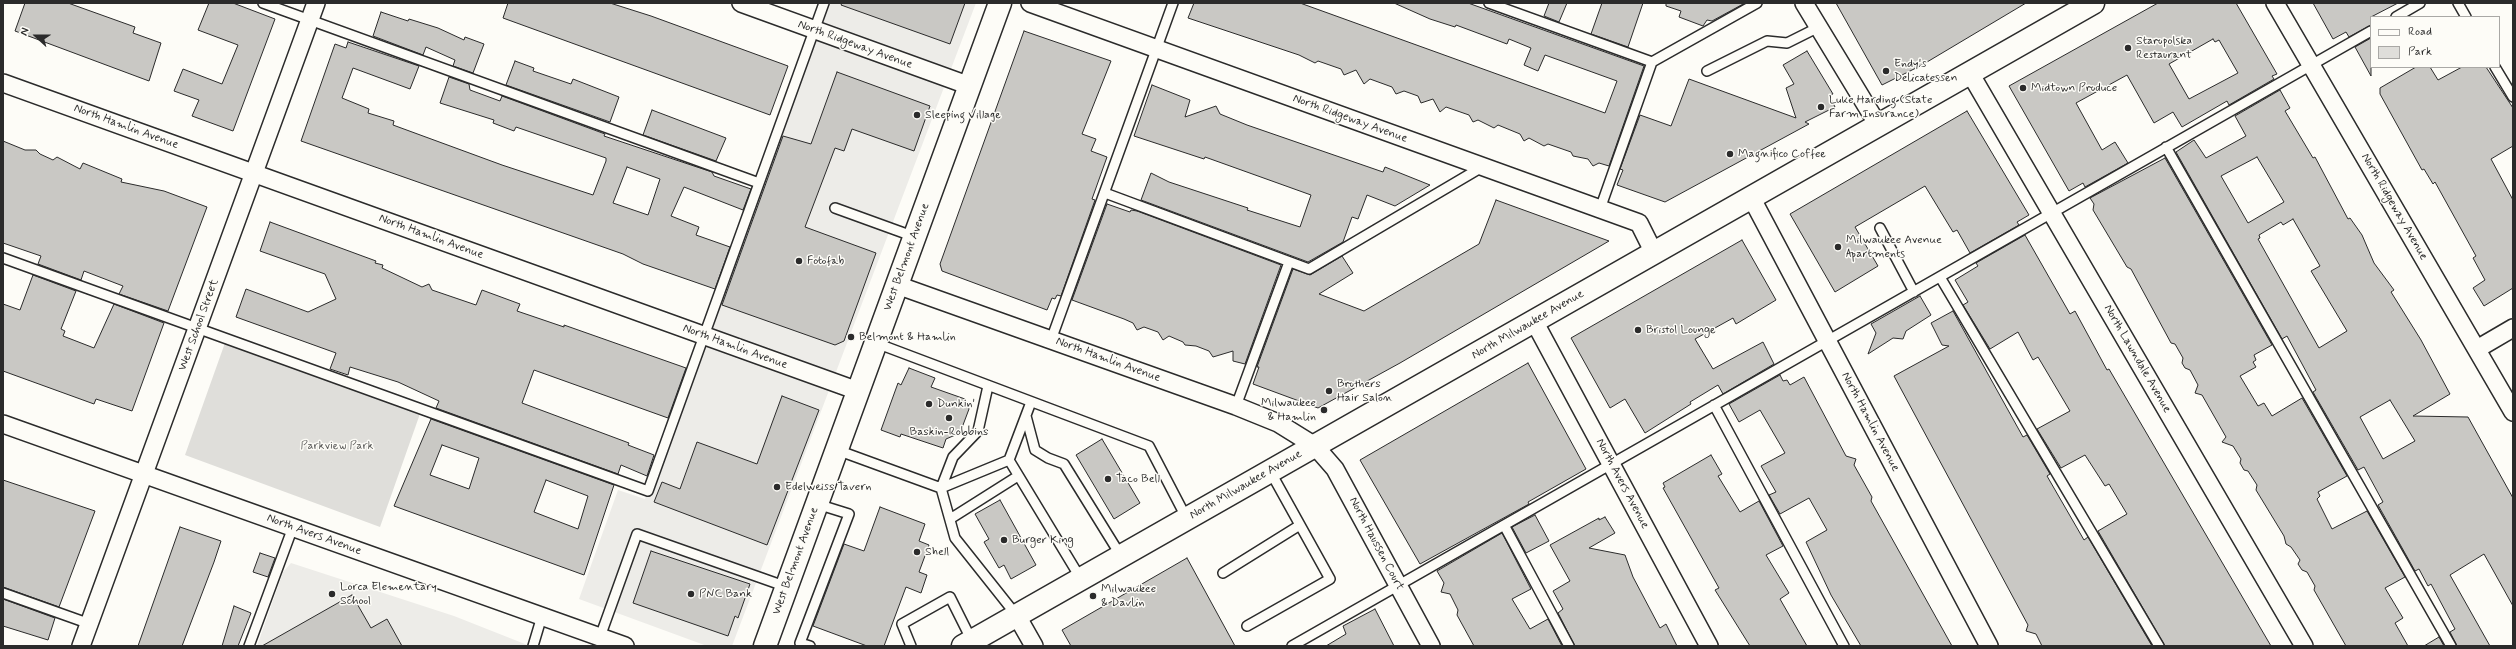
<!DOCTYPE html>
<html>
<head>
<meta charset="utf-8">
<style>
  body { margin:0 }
  #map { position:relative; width:2516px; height:649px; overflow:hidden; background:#fdfcf7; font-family:Mynerve,sans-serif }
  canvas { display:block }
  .frame { position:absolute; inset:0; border:4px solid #2b2b2b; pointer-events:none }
  .legend { position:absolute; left:2370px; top:16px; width:130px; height:52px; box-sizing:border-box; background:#fdfcf7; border:1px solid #a9a8a5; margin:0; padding:5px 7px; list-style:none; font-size:12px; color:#2b2b2b }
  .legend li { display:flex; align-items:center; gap:8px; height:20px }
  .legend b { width:20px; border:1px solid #a9a8a5 }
  .north { position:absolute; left:16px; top:16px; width:40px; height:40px; -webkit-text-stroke:3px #fdfcf7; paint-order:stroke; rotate:291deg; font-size:11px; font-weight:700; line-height:16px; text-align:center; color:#2b2b2b }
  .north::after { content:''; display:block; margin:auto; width:14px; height:18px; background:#2b2b2b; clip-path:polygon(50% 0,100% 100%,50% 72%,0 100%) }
</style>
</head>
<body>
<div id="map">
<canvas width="2516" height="649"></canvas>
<div class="frame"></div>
<ul class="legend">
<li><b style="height:5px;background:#fdfcf7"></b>Road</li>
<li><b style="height:11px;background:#dfdeda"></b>Park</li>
</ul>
<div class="north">N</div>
</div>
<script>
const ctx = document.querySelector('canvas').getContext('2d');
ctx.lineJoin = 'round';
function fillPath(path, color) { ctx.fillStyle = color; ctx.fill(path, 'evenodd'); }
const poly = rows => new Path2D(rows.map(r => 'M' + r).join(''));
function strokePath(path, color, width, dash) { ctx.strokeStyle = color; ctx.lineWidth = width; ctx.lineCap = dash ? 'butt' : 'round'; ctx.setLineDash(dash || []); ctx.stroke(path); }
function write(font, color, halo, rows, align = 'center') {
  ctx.font = font + ' Mynerve,sans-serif'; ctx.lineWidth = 3; ctx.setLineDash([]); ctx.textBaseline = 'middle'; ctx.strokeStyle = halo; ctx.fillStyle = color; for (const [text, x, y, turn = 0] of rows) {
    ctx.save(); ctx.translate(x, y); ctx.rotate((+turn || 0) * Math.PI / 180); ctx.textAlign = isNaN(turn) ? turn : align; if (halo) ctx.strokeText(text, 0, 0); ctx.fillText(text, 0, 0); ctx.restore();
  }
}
fillPath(poly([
  [827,3,976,3,732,646,707,646,579,599,618,490,645,499],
  [291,563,454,616,530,646,257,646,283,572]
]), '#edece8');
fillPath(poly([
  [226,340,421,411,380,527,185,455]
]), '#dfdeda');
const building = poly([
  [25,3,68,3,135,27,133,33,161,43,149,81,15,31,25,3],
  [209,3,233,3,275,19,233,131,192,116,199,100,174,91,183,69,222,84,238,45,198,30,209,3],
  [508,3,610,3,651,16,788,66,770,115,503,18,508,3],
  [842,3,965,3,950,44,841,5,842,3],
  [1194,3,1300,3,1605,113,1617,81,1545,55,1538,71,1524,65,1531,48,1509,39,1507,44,1456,25,1455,27,1430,19,1394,3,1468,3,1644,66,1609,166,1599,163,1593,166,1588,159,1573,156,1571,152,1548,144,1544,146,1529,138,1524,141,1520,134,1498,125,1494,128,1478,120,1473,122,1469,115,1446,107,1440,112,1433,99,1421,103,1418,96,1404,91,1396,94,1392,87,1370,79,1364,84,1356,70,1344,75,1341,69,1318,61,1315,63,1299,55,1188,18,1194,3],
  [1549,3,1567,3,1559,22,1544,16,1549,3],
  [1602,3,1643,3,1628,47,1591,34,1602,3],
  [1666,3,1745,3,1712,21,1707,20,1703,26,1679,17,1681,11,1666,6,1666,3],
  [1836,3,2026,3,1922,65,1882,85,1836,3],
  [2158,3,2236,3,2277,74,2272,76,2274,79,2229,105,2227,101,2182,127,2173,112,2154,123,2127,75,2076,103,2102,150,2115,142,2128,163,2085,187,2083,183,2069,191,2009,86,2158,3],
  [2213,39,2215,42,2219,40,2238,73,2189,99,2169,64,2213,39],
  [2313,3,2398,3,2371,17,2371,25,2349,37,2346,32,2333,39,2313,3],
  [381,12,408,21,409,19,438,28,464,40,465,37,484,44,473,73,453,66,455,60,426,47,423,55,373,36,381,12],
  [1024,31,1111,61,1082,134,1096,139,1091,151,1107,157,1092,199,1095,200,1061,296,1057,295,1055,299,1052,298,1047,310,942,271,940,264,1024,31],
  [2371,38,2371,76,2355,47,2371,38],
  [348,42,419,66,410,89,353,68,342,98,369,109,368,113,394,121,393,125,502,165,593,195,606,161,606,158,516,127,514,131,493,123,494,120,440,103,449,77,469,84,470,90,500,101,502,96,605,134,604,136,712,172,714,176,751,189,743,210,684,187,671,216,699,227,696,235,730,247,715,289,643,264,623,254,301,141,335,44,346,48,348,42],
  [627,167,660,179,648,215,613,203,627,167],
  [1807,51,1833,94,1829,95,1835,107,1805,122,1809,124,1665,202,1617,185,1623,170,1620,169,1640,115,1671,126,1689,79,1796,118,1786,88,1794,84,1783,65,1807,51],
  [515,61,534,68,533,71,571,84,573,79,619,97,610,122,506,85,515,61],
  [2416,67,2430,67,2438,80,2462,67,2486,67,2513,108,2513,146,2491,159,2513,200,2513,288,2484,306,2473,288,2485,280,2473,258,2476,256,2435,182,2433,184,2424,169,2422,170,2380,94,2380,88,2416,67],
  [837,72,930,106,914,151,852,129,844,151,835,148,805,227,876,253,844,341,835,345,722,305,783,136,811,144,837,72],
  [1152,85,1190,100,1185,117,1216,106,1220,114,1247,125,1383,172,1385,167,1430,185,1395,206,1367,195,1358,219,1352,217,1343,242,1308,262,1141,200,1151,173,1169,182,1248,208,1247,210,1300,227,1311,195,1205,157,1204,159,1134,136,1152,85],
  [2280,90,2290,108,2285,111,2313,158,2315,157,2348,219,2350,218,2362,235,2374,263,2394,290,2391,292,2421,340,2450,394,2413,416,2468,417,2513,498,2513,606,2484,554,2450,575,2490,646,2457,646,2450,632,2455,629,2431,584,2428,586,2419,569,2415,571,2378,505,2383,502,2364,467,2358,470,2313,392,2316,390,2287,336,2282,339,2176,152,2194,140,2206,158,2246,136,2235,116,2280,90],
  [2257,157,2284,202,2248,223,2221,176,2257,157],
  [2293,219,2320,266,2311,271,2347,331,2319,348,2258,239,2260,238,2259,235,2281,222,2283,225,2293,219],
  [2390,400,2415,441,2383,459,2360,417,2390,400],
  [652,110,726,138,716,161,643,135,652,110],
  [1967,111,2029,215,2017,222,2019,225,1970,253,1957,230,1953,232,1925,186,1855,227,1878,266,1835,292,1790,214,1967,111],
  [3,141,25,150,36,150,40,154,53,160,57,157,80,169,83,163,122,179,121,182,164,191,207,207,168,311,119,294,123,286,84,271,81,280,38,264,41,256,3,243,3,141],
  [2165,158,2272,345,2254,355,2256,360,2253,362,2256,367,2240,376,2258,406,2264,403,2272,416,2302,398,2347,476,2318,492,2320,496,2317,499,2332,529,2367,511,2405,577,2385,588,2403,618,2395,623,2408,646,2346,646,2314,590,2315,586,2307,572,2302,570,2298,564,2300,560,2291,547,2286,544,2284,536,2256,490,2257,485,2248,471,2244,470,2240,463,2241,459,2233,446,2222,442,2226,437,2202,395,2195,393,2198,385,2190,370,2185,368,2182,363,2183,358,2175,344,2171,343,2131,269,2127,267,2093,210,2094,204,2090,198,2165,158],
  [1496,200,1609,241,1400,363,1318,408,1253,384,1259,367,1257,367,1293,269,1310,275,1342,256,1353,273,1319,294,1364,311,1479,244,1496,200],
  [1107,204,1130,212,1131,210,1137,211,1281,265,1245,364,1233,361,1233,351,1213,357,1209,351,1196,346,1185,345,1183,342,1169,336,1163,340,1158,332,1144,327,1137,330,1133,323,1124,319,1072,300,1107,204],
  [270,222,376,261,375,263,383,265,382,268,422,287,429,284,432,290,476,305,482,290,520,304,517,311,564,327,564,325,686,368,668,418,534,370,522,403,629,443,628,445,654,455,647,476,621,465,618,474,436,408,439,401,398,382,350,367,348,375,330,369,336,353,236,317,246,289,308,312,336,299,325,274,260,251,270,222],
  [2025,235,2070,314,2075,311,2107,370,2109,369,2271,646,2165,646,2098,531,2127,514,2109,484,2105,486,2085,455,2061,468,2037,429,2070,411,2038,357,2033,360,2018,332,1990,349,1963,305,1968,302,1955,280,1978,266,1976,263,2025,235],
  [1742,240,1776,300,1736,324,1733,318,1695,339,1713,369,1763,342,1774,364,1723,394,1718,385,1690,402,1691,404,1645,433,1625,399,1610,408,1571,338,1742,240],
  [33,275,76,291,61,329,65,331,63,336,94,348,114,304,164,323,132,411,96,399,94,404,3,371,3,304,20,310,33,275],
  [1920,296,1931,315,1906,331,1903,339,1893,338,1868,354,1876,333,1871,324,1920,296],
  [1953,311,2023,437,2027,435,2050,474,2047,476,2084,540,2088,537,2152,646,2042,646,2036,634,2026,631,2028,625,1894,376,1949,346,1942,345,1931,323,1953,311],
  [1528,363,1586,469,1528,502,1529,504,1420,564,1360,460,1528,363],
  [909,368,935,378,931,387,965,399,969,409,960,433,946,439,943,448,901,434,900,437,881,430,898,383,901,385,909,368],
  [1780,375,1783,381,1787,380,1790,385,1804,377,1846,456,1856,459,1854,465,1872,497,1871,501,1952,646,1861,646,1831,595,1806,542,1827,530,1809,498,1780,514,1769,495,1776,492,1761,466,1785,453,1760,410,1739,422,1729,404,1780,375],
  [782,396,819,410,767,545,654,502,662,482,680,489,697,442,757,464,782,396],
  [431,419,614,485,584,575,394,506,431,419],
  [442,445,479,458,469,489,430,475,442,445],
  [546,480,588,496,578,529,534,512,546,480],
  [1102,439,1140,503,1114,519,1076,455,1102,439],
  [1711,455,1722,474,1718,476,1740,512,1759,501,1783,546,1766,555,1789,593,1780,599,1807,646,1750,646,1715,590,1719,588,1663,488,1665,487,1663,483,1711,455],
  [3,480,95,511,59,607,3,587,3,480],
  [1000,500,1036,565,1011,579,1004,565,999,568,984,542,989,539,975,514,1000,500],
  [880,507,925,524,919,541,929,545,919,572,927,575,921,593,906,587,884,646,867,646,813,626,844,544,864,551,880,507],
  [1535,515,1549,541,1526,553,1512,527,1535,515],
  [1605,517,1615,533,1589,548,1625,555,1633,577,1660,628,1666,624,1677,646,1575,646,1558,613,1563,609,1553,591,1570,581,1550,545,1599,518,1599,520,1605,517],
  [180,527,221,541,214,562,182,646,138,646,180,527],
  [1502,533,1531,589,1512,599,1530,629,1548,619,1562,646,1474,646,1457,615,1458,610,1450,594,1441,592,1444,583,1437,571,1502,533],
  [651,551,750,584,738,618,735,616,728,636,633,603,651,551],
  [260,553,275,558,268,577,253,572,260,553],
  [1187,558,1235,646,1071,646,1062,630,1187,558],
  [352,595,371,628,387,619,402,646,262,646,352,595],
  [3,599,55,618,48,640,3,626,3,599],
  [234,606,251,613,238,646,222,646,234,606],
  [1375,609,1394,646,1326,646,1346,634,1343,626,1375,609],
  [2439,637,2444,646,2424,646,2439,637]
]);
fillPath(building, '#c9c8c4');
strokePath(building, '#2b2b2b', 1);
const lane = poly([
  [263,3,759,183],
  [1489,3,1652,62],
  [2458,3,2466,17],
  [2396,17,2420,3],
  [2495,67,2513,97],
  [1707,71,1767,41,1787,43,1819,27],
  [2166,147,2451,646],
  [1105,193,1309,269,1482,167],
  [835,208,915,237],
  [1600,209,1652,62,1757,3],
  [1880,228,1914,292],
  [3,258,648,491,824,3],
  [1940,277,2159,646],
  [1051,340,1173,3],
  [876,343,1149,446,1187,519],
  [988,386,978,431,953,457,941,488,955,538,1017,616],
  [1714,405,1844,646],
  [1236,406,1289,262],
  [1026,416,1035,450,1048,458,1064,464,1121,556],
  [837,450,941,488,1009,460,1081,579],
  [1009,460,1031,402],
  [950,519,1018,476],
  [1504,525,1569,646],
  [1223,573,1300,525],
  [3,593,90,624],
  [1247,626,1330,579,1270,471],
  [600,637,637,534,787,587],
  [249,646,293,527],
  [533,646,542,616],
  [810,646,800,643,849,514,817,504],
  [911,646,902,624,950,597,972,641],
  [1292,646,2371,31]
]);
const street = poly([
  [741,3,970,86],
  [1030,3,1639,223,1654,253],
  [1804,3,1878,125],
  [2275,3,2513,412],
  [1970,73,2304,646],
  [3,83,858,391],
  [1751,197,1989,646],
  [897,285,1236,406,1278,423,1315,446,1335,469,1431,646],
  [1534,321,1709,646],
  [2477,349,2513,328],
  [3,424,625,646],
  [1017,616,1034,646],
  [81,646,316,3]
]);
const secondary = poly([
  [765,646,1000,3],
  [963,646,2093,3]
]);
strokePath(lane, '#2b2b2b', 12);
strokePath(street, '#2b2b2b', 20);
strokePath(secondary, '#2b2b2b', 25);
strokePath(lane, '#fdfcf7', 9);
strokePath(street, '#fdfcf7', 17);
strokePath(secondary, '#fdfcf7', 22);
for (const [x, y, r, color] of [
  [2128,48,4,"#2b2b2b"],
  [1886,71,4,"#2b2b2b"],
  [2023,88,4,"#2b2b2b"],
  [1821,107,4,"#2b2b2b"],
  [917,115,4,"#2b2b2b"],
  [1730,154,4,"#2b2b2b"],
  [1838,247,4,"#2b2b2b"],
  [799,261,4,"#2b2b2b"],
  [1638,330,4,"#2b2b2b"],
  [851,337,4,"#2b2b2b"],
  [1329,391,4,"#2b2b2b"],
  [929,404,4,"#2b2b2b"],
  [1324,410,4,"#2b2b2b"],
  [949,418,4,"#2b2b2b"],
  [1108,479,4,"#2b2b2b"],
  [777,487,4,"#2b2b2b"],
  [1004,540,4,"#2b2b2b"],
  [917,552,4,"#2b2b2b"],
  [332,594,4,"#2b2b2b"],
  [691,594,4,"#2b2b2b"],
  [1093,596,4,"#2b2b2b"]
]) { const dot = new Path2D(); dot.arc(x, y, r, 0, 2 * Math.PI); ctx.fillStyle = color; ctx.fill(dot); strokePath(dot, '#fdfcf7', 1.5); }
write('12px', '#2b2b2b', '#fdfcf7', [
  ["Staropolska",2136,41],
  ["Restaurant",2136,55],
  ["Endy's",1894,64],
  ["Delicatessen",1894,78],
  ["Midtown Produce",2031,88],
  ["Luke Harding (State",1829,100],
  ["Farm Insurance)",1829,114],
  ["Sleeping Village",925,115],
  ["Magnifico Coffee",1738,154],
  ["Milwaukee Avenue",1846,240],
  ["Apartments",1846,254],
  ["Fotofab",807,261],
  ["Bristol Lounge",1646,330],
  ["Belmont & Hamlin",859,337],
  ["Brothers",1337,384],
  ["Hair Salon",1337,398],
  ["Milwaukee",1316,403,"right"],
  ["& Hamlin",1316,417,"right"],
  ["Dunkin'",937,404],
  ["Baskin-Robbins",949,432,"center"],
  ["Taco Bell",1116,479],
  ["Edelweiss Tavern",785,487],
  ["Burger King",1012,540],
  ["Shell",925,552],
  ["Lorca Elementary",340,587],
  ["School",340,601],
  ["Milwaukee",1101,589],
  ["& Davlin",1101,603],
  ["PNC Bank",699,594]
], 'left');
write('12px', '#2b2b2b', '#fdfcf7', [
  ["North Ridgeway Avenue",855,45,20],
  ["North Ridgeway Avenue",1350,119,20],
  ["North Hamlin Avenue",126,127,20],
  ["North Ridgeway Avenue",2394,207,60],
  ["North Hamlin Avenue",431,237,20],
  ["West Belmont Avenue",907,257,-70],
  ["West School Street",199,325,-70],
  ["North Milwaukee Avenue",1528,325,-30],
  ["North Hamlin Avenue",735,347,20],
  ["North Lawndale Avenue",2137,359,60],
  ["North Hamlin Avenue",1108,360,20],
  ["North Hamlin Avenue",1870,422,62],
  ["North Avers Avenue",1622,484,62],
  ["North Milwaukee Avenue",1246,485,-30],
  ["North Avers Avenue",314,535,20],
  ["North Haussen Court",1376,544,62],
  ["West Belmont Avenue",796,561,-70]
]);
write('12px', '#585857', '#fdfcf7', [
  ["Parkview Park",337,446]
]);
</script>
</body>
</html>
